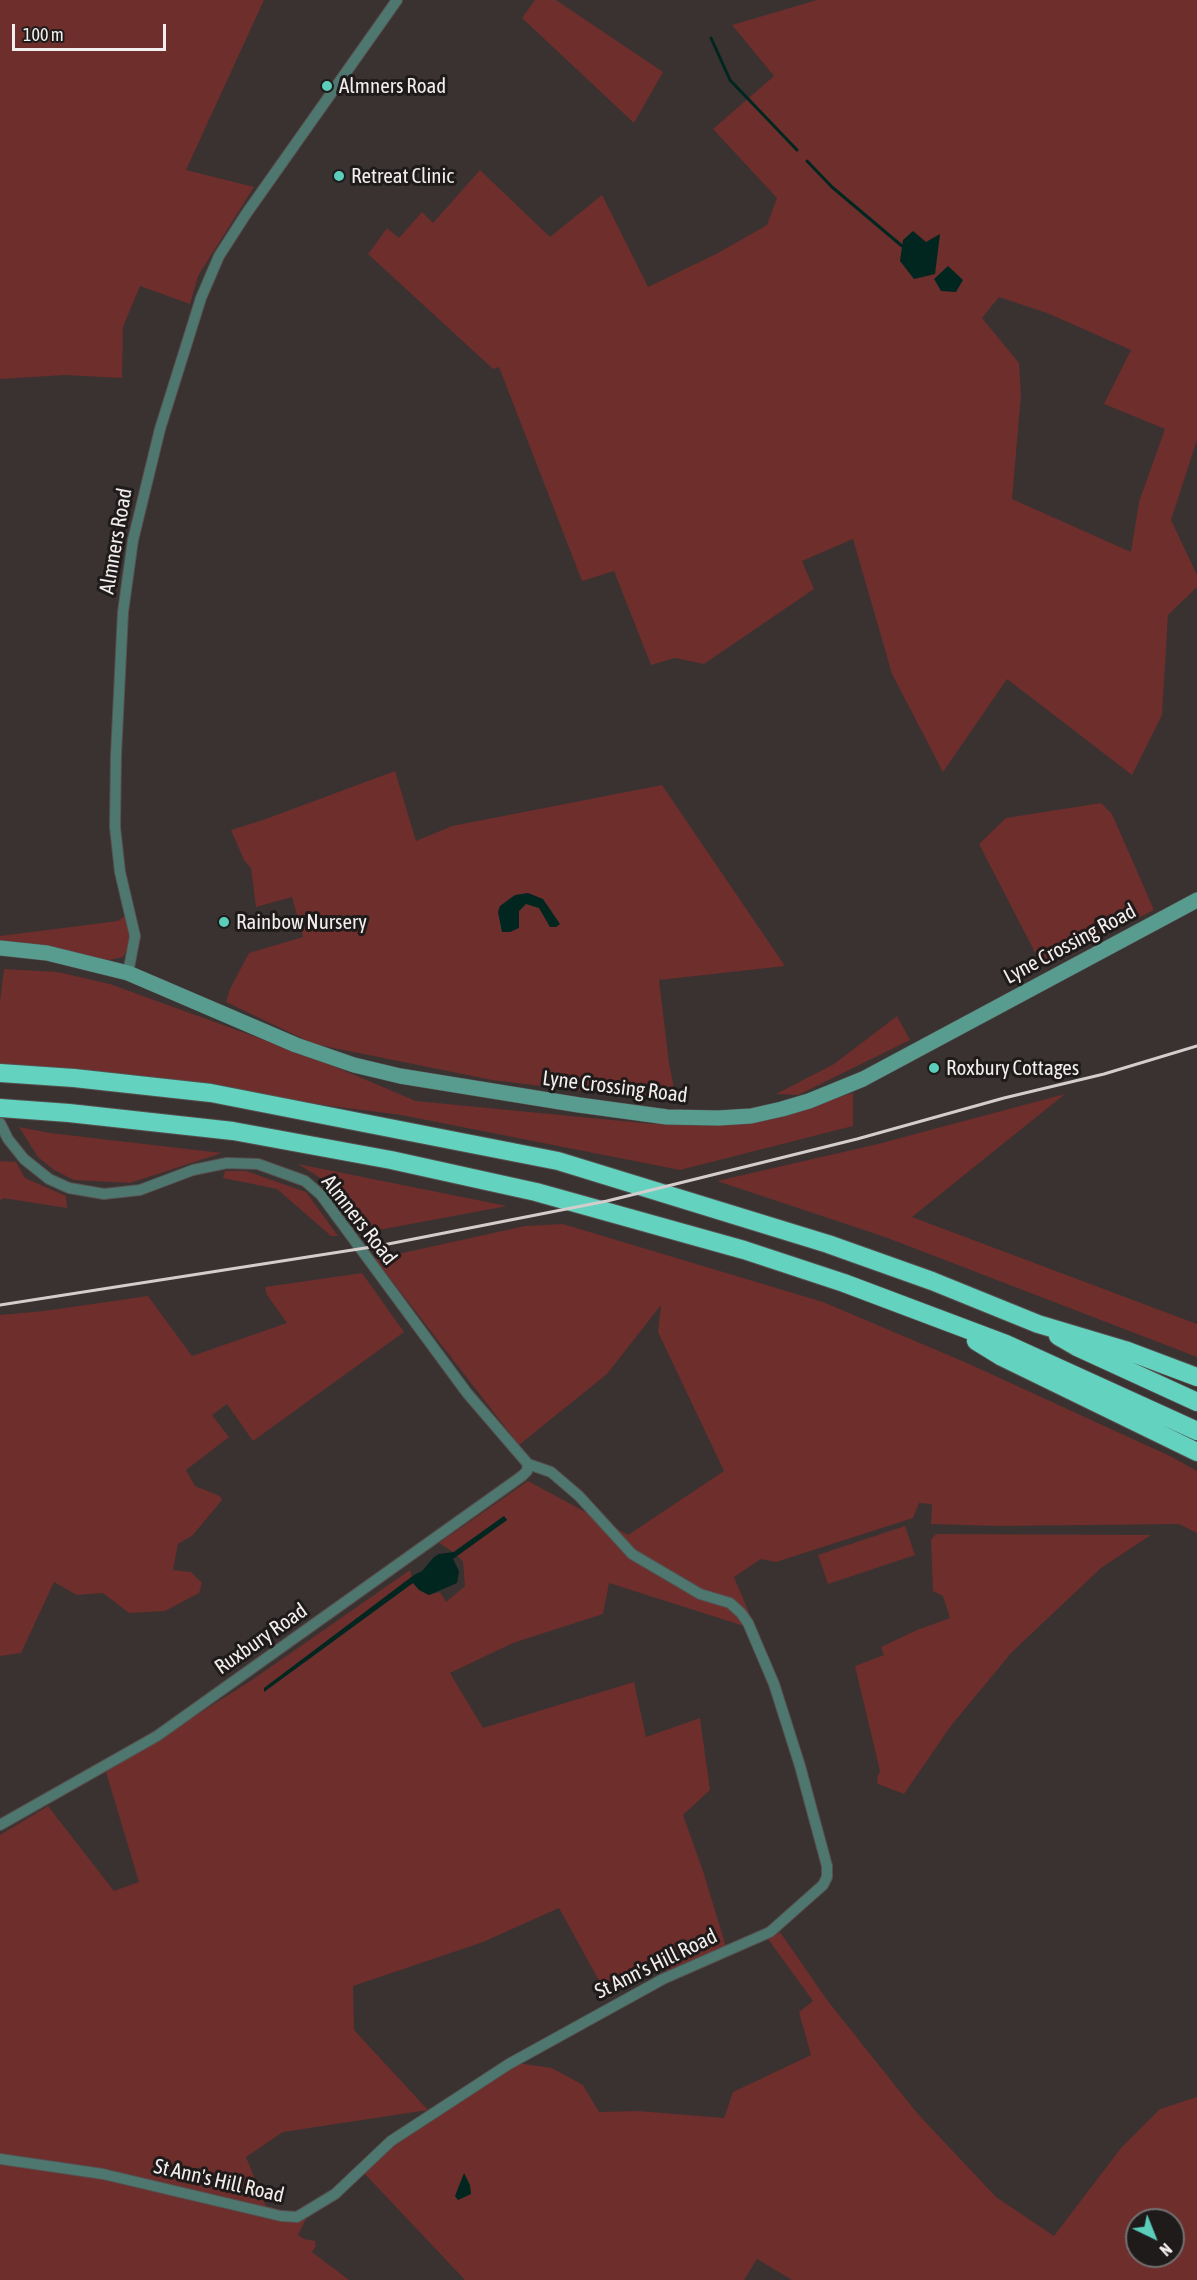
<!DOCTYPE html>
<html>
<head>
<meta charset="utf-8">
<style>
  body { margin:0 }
  #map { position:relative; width:1197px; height:2280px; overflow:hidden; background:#393231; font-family:"Asap Condensed",sans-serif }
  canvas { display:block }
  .north { position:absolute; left:1125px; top:2208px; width:60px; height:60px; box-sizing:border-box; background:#1e1b1a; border:2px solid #736f6f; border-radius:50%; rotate:137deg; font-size:16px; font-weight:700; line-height:24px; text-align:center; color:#f3eeee }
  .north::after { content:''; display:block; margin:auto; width:21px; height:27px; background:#5bcebb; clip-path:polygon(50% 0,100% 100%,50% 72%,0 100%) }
  .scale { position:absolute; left:12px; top:24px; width:154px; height:27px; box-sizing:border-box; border:3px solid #f3eeee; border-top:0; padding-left:8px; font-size:18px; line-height:21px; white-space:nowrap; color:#f3eeee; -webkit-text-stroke:4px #1e1b1a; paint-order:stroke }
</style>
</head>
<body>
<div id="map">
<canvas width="1197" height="2280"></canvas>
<div class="north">N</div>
<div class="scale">100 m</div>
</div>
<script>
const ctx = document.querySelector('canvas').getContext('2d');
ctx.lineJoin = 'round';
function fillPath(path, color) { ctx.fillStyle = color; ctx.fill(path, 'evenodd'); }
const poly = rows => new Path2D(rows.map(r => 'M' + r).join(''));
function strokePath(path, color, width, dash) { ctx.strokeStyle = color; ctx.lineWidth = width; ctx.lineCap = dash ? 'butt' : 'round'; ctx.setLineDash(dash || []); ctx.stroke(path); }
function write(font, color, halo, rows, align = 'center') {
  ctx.font = font + ' "Asap Condensed",sans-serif'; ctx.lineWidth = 6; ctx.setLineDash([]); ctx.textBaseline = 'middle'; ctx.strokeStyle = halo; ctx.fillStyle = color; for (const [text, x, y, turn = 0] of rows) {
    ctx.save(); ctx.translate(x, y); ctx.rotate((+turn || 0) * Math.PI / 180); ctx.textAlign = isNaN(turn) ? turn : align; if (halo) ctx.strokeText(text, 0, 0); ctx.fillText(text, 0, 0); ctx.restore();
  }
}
fillPath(poly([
  [0,0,264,0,186,170,254,187,198,276,190,304,140,286,123,327,122,378,65,375,0,379],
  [535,0,556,0,663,72,634,123,522,18],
  [817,0,1197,0,1197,440,1171,520,1197,575,1197,587,1168,615,1162,715,1132,775,1007,679,943,772,892,674,853,539,802,561,814,589,704,664,675,658,651,665,614,571,582,581,499,367,493,369,368,254,387,228,399,238,422,212,433,223,480,170,550,237,602,195,648,287,718,253,767,225,777,198,713,129,774,76,732,25],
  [999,297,1047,313,1131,350,1104,404,1165,429,1139,502,1131,552,1012,499,1021,395,1019,363,982,318],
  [395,771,416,841,452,826,662,785,785,966,659,980,669,1063,677,1103,492,1080,314,1044,226,1002,230,989,249,953,303,937,292,897,256,907,251,868,244,860,231,830,263,820],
  [1101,803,1112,814,1154,910,1042,966,979,844,1006,818],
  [126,915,130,932,129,946,123,957,109,960,58,950,0,945,0,936,118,921],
  [4,969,58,972,110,984,314,1058,416,1101,653,1124,764,1120,853,1093,853,1126,680,1170,401,1115,0,1063,0,1002],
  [897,1016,910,1040,798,1095,776,1094,834,1064],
  [1065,1094,912,1217,1197,1324,1197,1357,885,1237,717,1181,878,1144],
  [19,1127,50,1133,222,1153,130,1183,74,1180,54,1170,38,1157],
  [0,1161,16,1162,25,1178,66,1196,67,1208,3,1198,0,1201],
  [298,1164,507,1206,368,1232,328,1183],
  [225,1171,246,1171,306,1192,338,1236,331,1236,277,1189,223,1178],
  [563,1224,823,1302,967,1363,1172,1457,1197,1471,1197,1533,1179,1524,999,1526,931,1524,932,1504,919,1503,913,1518,776,1562,761,1559,734,1577,761,1641,744,1626,609,1583,603,1614,513,1643,450,1673,483,1728,634,1682,646,1737,700,1718,710,1790,683,1815,704,1874,726,1947,665,1971,657,1962,653,1959,648,1960,602,1986,559,1908,483,1942,353,1986,354,2030,428,2110,283,2132,246,2157,266,2206,307,2217,298,2235,304,2239,315,2241,316,2246,312,2252,349,2280,0,2280,0,1835,48,1806,114,1891,139,1882,106,1772,249,1682,410,1570,413,1583,429,1595,440,1592,446,1602,465,1586,463,1562,457,1555,507,1520,504,1516,453,1552,439,1543,528,1481,628,1535,724,1471,658,1332,661,1305,607,1374,519,1445,375,1259,525,1226],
  [362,1273,404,1332,253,1441,227,1404,212,1415,229,1437,186,1470,195,1486,220,1496,222,1500,193,1535,178,1544,173,1570,191,1572,202,1583,199,1593,165,1611,129,1613,103,1593,77,1595,54,1582,21,1653,0,1656,0,1315,44,1311,148,1296,192,1356,287,1323,267,1295,265,1287],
  [905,1526,915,1555,828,1584,818,1555],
  [936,1534,1151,1535,1101,1568,1012,1652,950,1727,904,1794,878,1784,877,1778,880,1771,855,1666,884,1655,881,1647,917,1630,950,1618,943,1596,933,1591,931,1540],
  [780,1932,827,2000,917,2113,996,2197,1054,2236,1121,2148,1160,2109,1197,2097,1197,2280,792,2280,757,2259,744,2280,465,2280,363,2172,393,2145,517,2063,552,2068,583,2085,599,2112,638,2111,724,2118,733,2092,811,2055,799,2012,813,2001,768,1939],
  [1137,2220,1173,2220,1173,2256,1137,2256]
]), '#6d2e2c');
fillPath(poly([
  [913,231,926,242,940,234,935,274,914,279,900,261,903,240],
  [948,266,963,280,956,292,941,291,934,279],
  [528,893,543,899,560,924,556,927,550,927,539,908,526,904,519,911,519,928,510,932,502,932,498,912,500,906,515,895],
  [504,1516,507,1520,453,1559,459,1571,457,1583,429,1595,419,1590,413,1583,264,1692,264,1688,414,1575,422,1571,434,1557,439,1554,454,1552],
  [464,2173,470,2185,471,2194,458,2200,455,2196]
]), '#012620');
strokePath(poly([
  [711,38,730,80,797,150],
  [807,161,832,187,902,246]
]), '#012620', 3);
const street = poly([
  [128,973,135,936,120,872,115,827,116,755,123,612,133,540,160,429,201,298,219,256,246,214,397,0],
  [0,1123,8,1139,24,1159,49,1179,69,1188,104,1194,140,1190,193,1170,227,1163,258,1164,305,1181,321,1195,467,1393,528,1464,551,1472,579,1496,632,1554,700,1594,730,1603,741,1613,748,1623,774,1684,800,1766,827,1866,827,1877,823,1885,770,1932,663,1979,509,2064,391,2141,335,2194,297,2217,281,2216,103,2174,0,2159],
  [0,1825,157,1736,522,1476,527,1471,528,1464]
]);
const secondary = poly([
  [0,948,47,953,128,973,296,1045,354,1065,400,1076,579,1105,667,1117,719,1118,751,1116,782,1109,809,1101,863,1079,1197,900]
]);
const highway = poly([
  [0,1073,74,1078,211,1093,558,1161,828,1244,932,1281,1038,1324,1125,1350,1197,1377],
  [0,1108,69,1113,233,1131,391,1160,536,1192,744,1250,844,1283,1006,1344,1197,1431],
  [1058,1336,1077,1347,1197,1402],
  [976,1341,1002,1357,1197,1452]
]);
strokePath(street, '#57504f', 12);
strokePath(secondary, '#57504f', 16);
strokePath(highway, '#57504f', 20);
strokePath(street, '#4e776f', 10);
strokePath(secondary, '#589c90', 15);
strokePath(highway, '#63d2bf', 18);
strokePath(poly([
  [0,1305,378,1246,607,1201,857,1139,1004,1098,1104,1074,1197,1046]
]), '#d3cecd', 3);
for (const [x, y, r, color] of [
  [327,86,6,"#5bcebb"],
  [339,176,6,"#5bcebb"],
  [224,922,6,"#5bcebb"],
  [934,1068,6,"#5bcebb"]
]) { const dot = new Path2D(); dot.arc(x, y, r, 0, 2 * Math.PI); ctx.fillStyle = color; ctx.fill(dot); strokePath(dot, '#1e1b1a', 2); }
write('21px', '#f3eeee', '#1e1b1a', [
  ["Almners Road",339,86],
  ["Retreat Clinic",351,176],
  ["Rainbow Nursery",236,922],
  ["Roxbury Cottages",946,1068]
], 'left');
write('21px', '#f3eeee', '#1e1b1a', [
  ["Almners Road",116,541,-80],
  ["Lyne Crossing Road",1070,944,-28],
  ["Lyne Crossing Road",615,1087,7],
  ["Almners Road",359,1220,52],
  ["Ruxbury Road",261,1639,-35],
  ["St Ann's Hill Road",656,1964,-26],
  ["St Ann's Hill Road",219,2181,13]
]);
</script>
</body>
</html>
